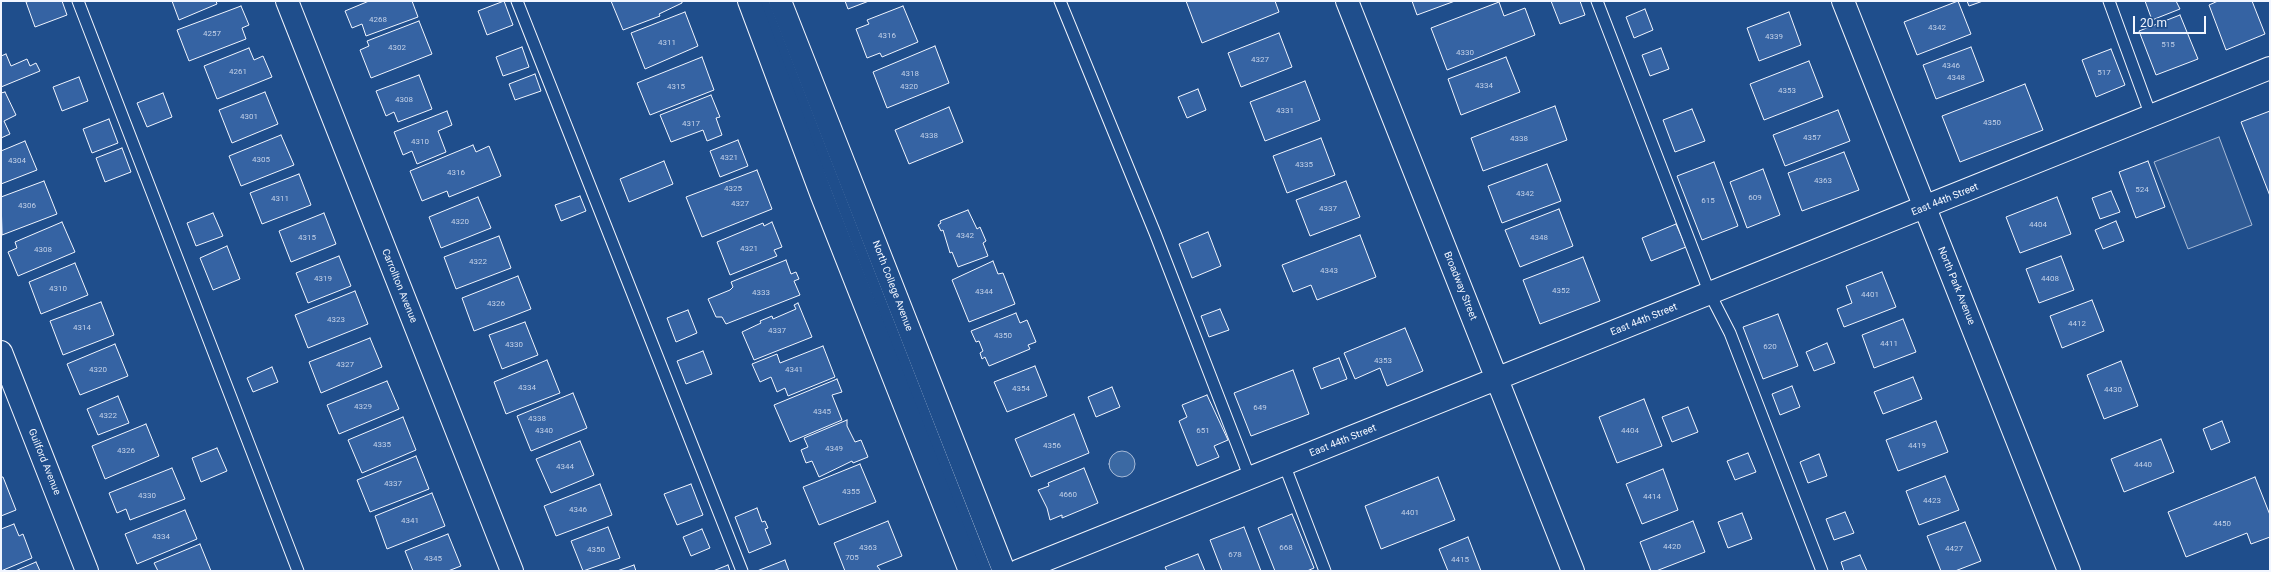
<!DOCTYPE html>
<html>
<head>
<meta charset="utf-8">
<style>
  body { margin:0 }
  #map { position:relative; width:2271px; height:572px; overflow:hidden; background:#1f4e8c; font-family:Roboto,sans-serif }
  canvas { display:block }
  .frame { position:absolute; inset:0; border:2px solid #f2f6ff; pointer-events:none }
  .scale { position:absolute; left:2133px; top:16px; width:73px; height:18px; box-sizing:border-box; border:2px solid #f2f6ff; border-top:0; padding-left:5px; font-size:12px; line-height:14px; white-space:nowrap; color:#f2f6ff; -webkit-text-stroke:3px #1f4e8c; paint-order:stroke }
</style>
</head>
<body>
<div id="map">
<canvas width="2271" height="572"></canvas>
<div class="frame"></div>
<div class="scale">20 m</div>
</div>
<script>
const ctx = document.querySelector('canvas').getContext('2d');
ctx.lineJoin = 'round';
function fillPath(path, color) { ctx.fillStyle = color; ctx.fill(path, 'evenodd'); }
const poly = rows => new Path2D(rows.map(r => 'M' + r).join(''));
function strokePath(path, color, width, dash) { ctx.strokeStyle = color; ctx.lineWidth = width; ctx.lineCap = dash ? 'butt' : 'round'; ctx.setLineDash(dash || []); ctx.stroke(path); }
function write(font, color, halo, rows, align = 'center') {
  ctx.font = font + ' Roboto,sans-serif'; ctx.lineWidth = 3; ctx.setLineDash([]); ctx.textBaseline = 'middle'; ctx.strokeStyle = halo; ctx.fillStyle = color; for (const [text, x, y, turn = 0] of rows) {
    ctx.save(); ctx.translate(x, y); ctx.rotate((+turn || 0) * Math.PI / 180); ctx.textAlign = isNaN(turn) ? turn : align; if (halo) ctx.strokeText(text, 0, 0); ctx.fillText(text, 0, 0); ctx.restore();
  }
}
const parking = poly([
  [2219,137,2252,225,2188,249,2154,162,2219,137]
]);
fillPath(parking, '#305b95');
strokePath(parking, '#a8bbd7', 1);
const water = poly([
  '1109 464a13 13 0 1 1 26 0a13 13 0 1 1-26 0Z'
]);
fillPath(water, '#3b69a3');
strokePath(water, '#a8bbd7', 1);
const building = poly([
  [30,1,62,1,67,15,35,27,26,2,30,1],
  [172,1,216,1,217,4,179,20,172,1],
  [369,1,412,1,418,17,366,36,362,24,352,28,345,11,369,1],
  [504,1,513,25,487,35,478,11,504,1],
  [611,1,682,1,682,3,659,14,660,16,623,30,611,1],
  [845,1,869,1,848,9,845,1],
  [1186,1,1275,1,1279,12,1202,43,1186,1],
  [1412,1,1455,1,1417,15,1412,1],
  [1551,1,1580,1,1585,15,1560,24,1551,1],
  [1958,1,1971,34,1917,55,1904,22,1958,1],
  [1967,1,1983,1,1969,6,1967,1],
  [2145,1,2176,1,2180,9,2152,20,2145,1],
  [2218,1,2252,1,2265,34,2226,50,2209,5,2218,1],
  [1499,2,1504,16,1525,8,1535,35,1447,70,1431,28,1499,2],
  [241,6,249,25,242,28,246,39,189,61,177,30,241,6],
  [903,6,918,42,882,57,880,53,867,58,856,29,869,24,867,20,903,6],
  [1645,9,1653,30,1634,38,1626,17,1645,9],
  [685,12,698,46,645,69,631,33,685,12],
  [1789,12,1801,45,1759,61,1747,28,1789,12],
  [2180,15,2198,59,2156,75,2139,31,2180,15],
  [419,21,432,54,371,78,360,50,369,46,367,41,419,21],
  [1279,33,1292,67,1241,87,1228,53,1279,33],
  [935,46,949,83,887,108,873,72,935,46],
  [522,47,529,67,503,76,496,57,522,47],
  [1971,47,1984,81,1936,99,1923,65,1971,47],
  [249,48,254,60,263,56,272,77,217,99,204,66,249,48],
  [1661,48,1669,69,1650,76,1642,55,1661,48],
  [2111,49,2125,85,2096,97,2082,60,2111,49],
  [6,54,11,66,27,59,30,66,36,63,40,71,1,87,1,56,6,54],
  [702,57,714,90,650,115,637,83,702,57],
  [1506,57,1520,92,1461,115,1448,79,1506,57],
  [1809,61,1823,97,1764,120,1750,84,1809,61],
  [535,74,541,91,515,100,509,84,535,74],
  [419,75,432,109,398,122,394,112,386,116,376,91,419,75],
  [79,77,88,101,62,111,53,87,79,77],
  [1305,81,1320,120,1265,141,1250,102,1305,81],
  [2025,84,2043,130,1960,162,1942,116,2025,84],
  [1198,89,1206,110,1187,118,1178,97,1198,89],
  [5,92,16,115,4,121,10,134,1,138,1,93,5,92],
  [265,92,278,124,232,143,219,110,265,92],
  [163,93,172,117,147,127,137,103,163,93],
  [711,95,720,117,716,118,722,135,707,141,703,130,671,142,660,115,711,95],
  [1555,106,1567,140,1483,171,1471,138,1555,106],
  [949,107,963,142,909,164,895,130,949,107],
  [1692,109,1705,141,1675,152,1663,120,1692,109],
  [1838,110,1850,141,1785,166,1773,135,1838,110],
  [447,111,452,125,438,131,446,152,417,164,412,151,403,155,394,132,447,111],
  [2270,111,2270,196,2241,122,2270,111],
  [109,119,118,143,92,153,83,129,109,119],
  [281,135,294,165,241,186,229,156,281,135],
  [1321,138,1335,175,1287,193,1273,156,1321,138],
  [738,140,748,166,720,177,710,151,738,140],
  [25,141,37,170,1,184,1,151,25,141],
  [473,145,476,152,489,146,501,176,449,197,447,191,422,201,410,171,473,145],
  [122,148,131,172,105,182,96,158,122,148],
  [1844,152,1859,190,1802,211,1788,173,1844,152],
  [664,161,673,184,629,202,620,179,664,161],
  [2148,161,2165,207,2136,218,2119,172,2148,161],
  [1714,162,1738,226,1702,240,1677,176,1714,162],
  [1547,164,1561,201,1502,223,1488,186,1547,164],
  [1763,169,1780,215,1747,228,1730,182,1763,169],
  [757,170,772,209,702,237,686,197,757,170],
  [299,174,311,205,262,224,250,193,299,174],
  [44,181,57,214,2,235,1,197,44,181],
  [1346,181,1360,217,1310,236,1296,200,1346,181],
  [2111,191,2120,212,2100,219,2092,198,2111,191],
  [580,196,586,211,561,221,555,205,580,196],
  [478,197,491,228,441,248,429,217,478,197],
  [2057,197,2071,234,2020,253,2006,217,2057,197],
  [1559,209,1573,246,1520,267,1505,230,1559,209],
  [968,210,977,229,980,227,986,241,983,243,988,256,958,267,952,252,950,253,943,230,941,231,938,225,941,223,940,221,968,210],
  [213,213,223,236,196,246,187,223,213,213],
  [324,213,336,244,291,262,279,231,324,213],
  [2116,221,2124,241,2103,249,2095,230,2116,221],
  [62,222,75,252,18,276,8,252,17,248,15,242,62,222],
  [772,222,782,247,774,250,777,256,730,275,717,242,763,223,764,226,772,222],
  [1676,224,1686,247,1651,261,1642,238,1676,224],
  [1208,232,1221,266,1192,278,1179,244,1208,232],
  [1360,235,1376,277,1317,300,1311,285,1293,292,1282,265,1360,235],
  [499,236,511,268,456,289,444,257,499,236],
  [227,246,240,279,213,290,200,258,227,246],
  [339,256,351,286,308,303,296,273,339,256],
  [2061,256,2074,290,2039,303,2026,269,2061,256],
  [1583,257,1600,301,1540,324,1523,280,1583,257],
  [786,260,791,274,796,272,799,279,794,281,800,295,726,324,722,317,716,317,708,299,730,290,733,287,731,282,786,260],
  [993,261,998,274,1003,273,1015,304,969,322,952,280,993,261],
  [75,263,88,295,41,314,29,282,75,263],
  [1882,272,1896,307,1844,327,1837,309,1852,303,1846,286,1882,272],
  [518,276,531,309,474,331,462,298,518,276],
  [355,291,368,324,308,348,295,315,355,291],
  [2092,300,2104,331,2062,348,2050,316,2092,300],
  [101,302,114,335,63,355,50,321,101,302],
  [798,303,812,337,754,360,742,332,761,323,760,321,772,316,773,319,796,309,794,305,798,303],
  [1220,309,1229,330,1209,337,1201,316,1220,309],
  [688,310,697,333,676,342,667,318,688,310],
  [1016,313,1020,323,1027,320,1036,342,1028,345,1030,349,989,366,985,357,982,359,980,353,983,351,979,341,976,342,971,331,1016,313],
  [1778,314,1798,366,1763,379,1743,327,1778,314],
  [1903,319,1916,352,1874,368,1862,335,1903,319],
  [525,322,538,355,502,369,489,335,525,322],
  [1405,328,1423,371,1387,386,1380,368,1355,379,1344,353,1405,328],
  [370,338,382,367,321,393,309,362,370,338],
  [1827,343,1835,363,1814,371,1806,352,1827,343],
  [115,344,128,376,80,395,67,364,115,344],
  [823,346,835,377,788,396,785,388,777,392,771,377,760,382,752,364,777,354,780,363,823,346],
  [703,351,712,374,686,384,677,361,703,351],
  [1339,358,1347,379,1321,389,1313,368,1339,358],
  [547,360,560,393,506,414,494,382,547,360],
  [2121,361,2138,406,2104,419,2087,375,2121,361],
  [1035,366,1047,396,1007,412,994,382,1035,366],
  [272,367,278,382,253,392,247,378,272,367],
  [1293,370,1309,414,1251,436,1234,393,1293,370],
  [1913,377,1922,399,1883,414,1874,392,1913,377],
  [837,379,842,392,832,395,842,420,790,442,774,405,837,379],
  [387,381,399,409,339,434,327,405,387,381],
  [1792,386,1800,407,1780,415,1772,394,1792,386],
  [1112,387,1120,407,1096,417,1088,397,1112,387],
  [573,393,587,428,531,451,517,416,573,393],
  [1207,395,1228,440,1214,446,1219,457,1197,466,1179,421,1187,417,1182,405,1207,395],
  [118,396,129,423,98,435,87,409,118,396],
  [1644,399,1662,446,1617,463,1599,417,1644,399],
  [1688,407,1698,432,1672,442,1662,417,1688,407],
  [1074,414,1089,453,1031,477,1015,439,1074,414],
  [403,417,416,450,362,473,348,440,403,417],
  [847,420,847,426,855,442,861,440,868,457,853,463,852,461,819,477,812,461,806,463,801,450,808,447,804,438,847,420],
  [1936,421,1948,452,1898,471,1886,440,1936,421],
  [2222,421,2230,442,2211,450,2203,429,2222,421],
  [146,424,159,456,105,479,92,446,146,424],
  [2161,439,2174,472,2124,492,2111,459,2161,439],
  [580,441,594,475,551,493,536,459,580,441],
  [217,448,227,471,201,482,192,458,217,448],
  [1748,453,1756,472,1735,480,1727,461,1748,453],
  [1819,454,1827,476,1808,483,1800,462,1819,454],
  [416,456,429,489,370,512,357,480,416,456],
  [860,464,876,502,819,525,803,487,860,464],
  [172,468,185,499,130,520,126,509,117,513,109,493,172,468],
  [1084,468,1098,503,1062,518,1062,515,1050,520,1047,508,1038,490,1049,486,1048,483,1084,468],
  [1663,469,1678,510,1642,524,1626,484,1663,469],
  [1945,476,1959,510,1919,525,1906,491,1945,476],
  [1,477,3,477,16,510,1,516,1,477],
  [1438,477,1455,520,1381,549,1365,506,1438,477],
  [2255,477,2270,515,2270,537,2251,544,2247,533,2186,557,2168,512,2255,477],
  [600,484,612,515,556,536,544,506,600,484],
  [691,484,703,515,677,525,664,494,691,484],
  [432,493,445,526,387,549,375,516,432,493],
  [757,508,762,522,765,521,768,528,765,529,771,544,749,553,735,517,757,508],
  [185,510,197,539,137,564,125,534,185,510],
  [1845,512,1854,533,1834,540,1826,519,1845,512],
  [1742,513,1752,539,1728,548,1718,522,1742,513],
  [1292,514,1314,568,1307,571,1275,571,1258,528,1292,514],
  [888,521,902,556,877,566,881,571,845,571,834,543,888,521],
  [1693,521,1705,552,1656,571,1651,571,1640,542,1693,521],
  [1965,522,1981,561,1955,571,1941,571,1927,536,1965,522],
  [14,524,19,536,23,534,32,558,1,571,1,529,14,524],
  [608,527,620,558,583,571,571,541,608,527],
  [1244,527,1261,571,1222,571,1210,540,1244,527],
  [702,529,710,548,691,556,683,537,702,529],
  [448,534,461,566,448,571,413,571,405,551,448,534],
  [1468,537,1481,571,1448,571,1439,549,1468,537],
  [200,544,211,571,158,571,154,563,200,544],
  [1198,554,1205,571,1167,571,1165,567,1198,554],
  [1860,555,1867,571,1844,571,1841,562,1860,555],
  [785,560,789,571,757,571,785,560],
  [36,562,40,571,15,571,36,562],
  [634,565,636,571,617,571,634,565],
  [728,565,730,571,713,571,728,565]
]);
fillPath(building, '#3563a3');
strokePath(building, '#f2f6ff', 1);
const service = poly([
  [78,1,298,571],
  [517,1,742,571],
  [763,1,986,571],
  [1060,1,1155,233,1250,478],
  [1597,1,1710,294,1730,333,1822,571],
  [2109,1,2151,116],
  [1284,464,1325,571]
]);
const minor = poly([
  [287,1,512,571],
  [1347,1,1573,571],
  [1843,1,2069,571],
  [1,352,87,571],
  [1018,571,2270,68]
]);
const secondary = poly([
  [749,1,822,196,970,571],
  [780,1,1004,571]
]);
strokePath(service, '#f2f6ff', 13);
strokePath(minor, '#f2f6ff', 24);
strokePath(secondary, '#f2f6ff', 24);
strokePath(service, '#1f4e8c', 11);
strokePath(minor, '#1f4e8c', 22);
strokePath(secondary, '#1f4e8c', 22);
write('8px', '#c3d1e8', null, [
  ["4268",378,20],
  ["4342",1937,28],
  ["4257",212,34],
  ["4316",887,36],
  ["4339",1774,37],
  ["4311",667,43],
  ["515",2168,45],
  ["4302",397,48],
  ["4330",1465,53],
  ["4327",1260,60],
  ["4346",1951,66],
  ["4261",238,72],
  ["517",2104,73],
  ["4318",910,74],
  ["4348",1956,78],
  ["4334",1484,86],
  ["4315",676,87],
  ["4320",909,87],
  ["4353",1787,91],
  ["4308",404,100],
  ["4331",1285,111],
  ["4301",249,117],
  ["4350",1992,123],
  ["4317",691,124],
  ["4338",929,136],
  ["4357",1812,138],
  ["4338",1519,139],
  ["4310",420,142],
  ["4321",729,158],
  ["4305",261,160],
  ["4304",17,161],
  ["4335",1304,165],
  ["4316",456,173],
  ["4363",1823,181],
  ["4325",733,189],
  ["524",2142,190],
  ["4342",1525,194],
  ["609",1755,198],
  ["4311",280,199],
  ["615",1708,201],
  ["4327",740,204],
  ["4306",27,206],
  ["4337",1328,209],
  ["4320",460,222],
  ["4404",2038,225],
  ["4342",965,236],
  ["4315",307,238],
  ["4348",1539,238],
  ["4321",749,249],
  ["4308",43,250],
  ["4322",478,262],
  ["4343",1329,271],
  ["4319",323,279],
  ["4408",2050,279],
  ["4310",58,289],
  ["4352",1561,291],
  ["4344",984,292],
  ["4333",761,293],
  ["4401",1870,295],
  ["4326",496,304],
  ["4323",336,320],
  ["4412",2077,324],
  ["4314",82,328],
  ["4337",777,331],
  ["4350",1003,336],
  ["4411",1889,344],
  ["4330",514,345],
  ["620",1770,347],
  ["4353",1383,361],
  ["4327",345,365],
  ["4320",98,370],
  ["4341",794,370],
  ["4334",527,388],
  ["4354",1021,389],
  ["4430",2113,390],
  ["4329",363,407],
  ["649",1260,408],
  ["4345",822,412],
  ["4322",108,416],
  ["4338",537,419],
  ["4340",544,431],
  ["651",1203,431],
  ["4404",1630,431],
  ["4335",382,445],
  ["4356",1052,446],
  ["4419",1917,446],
  ["4349",834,449],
  ["4326",126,451],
  ["4440",2143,465],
  ["4344",565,467],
  ["4337",393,484],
  ["4355",851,492],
  ["4660",1068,495],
  ["4330",147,496],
  ["4414",1652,497],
  ["4423",1932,501],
  ["4346",578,510],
  ["4401",1410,513],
  ["4341",410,521],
  ["4450",2222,524],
  ["4334",161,537],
  ["4420",1672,547],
  ["4363",868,548],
  ["668",1286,548],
  ["4427",1954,549],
  ["4350",596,550],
  ["678",1235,555],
  ["705",852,558],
  ["4345",433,559],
  ["4415",1460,560]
]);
write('10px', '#f2f6ff', '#1f4e8c', [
  ["East 44th Street",1945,200,-22],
  ["Carrollton Avenue",399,286,68],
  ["North College Avenue",892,286,69],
  ["Broadway Street",1460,286,68],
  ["North Park Avenue",1956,286,68],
  ["East 44th Street",1644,320,-22],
  ["East 44th Street",1343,441,-22],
  ["Guilford Avenue",44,462,68]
]);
</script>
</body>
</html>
